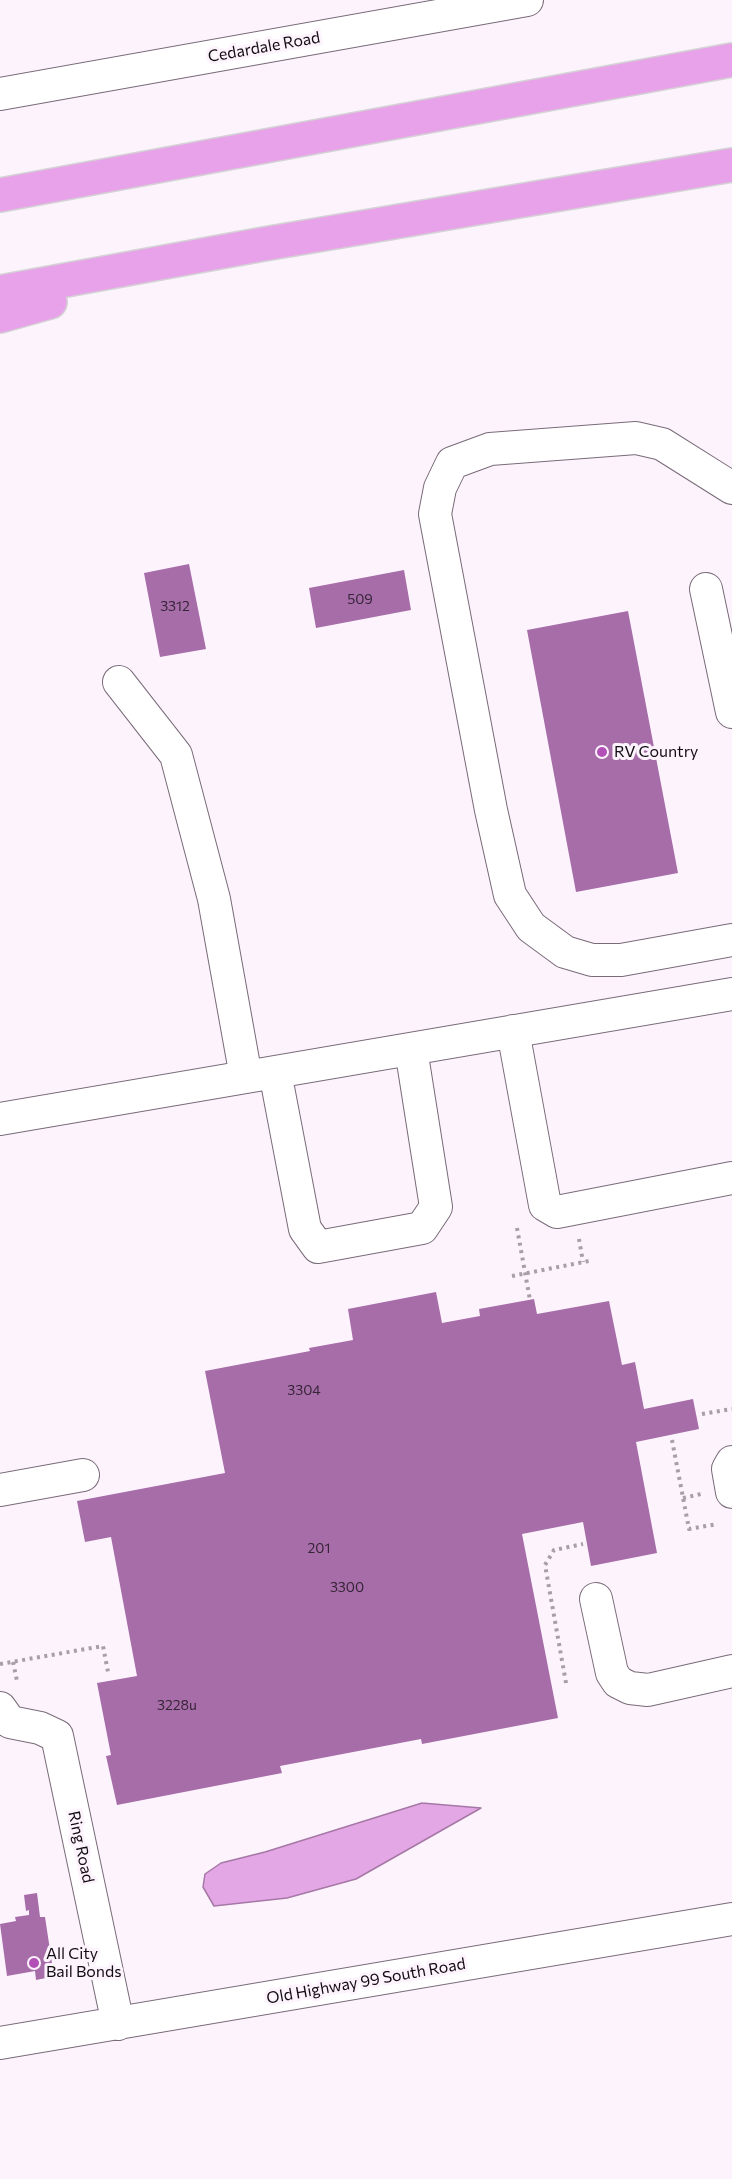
<!DOCTYPE html>
<html>
<head>
<meta charset="utf-8">
<style>
  body { margin:0 }
  canvas { display:block; background:#fdf3fd }
</style>
</head>
<body>
<canvas width="732" height="2179"></canvas>
<script>
const ctx = document.querySelector('canvas').getContext('2d');
ctx.lineJoin = 'round';
function fillPath(path, color) { ctx.fillStyle = color; ctx.fill(path, 'evenodd'); }
const poly = rows => new Path2D(rows.map(r => 'M' + r).join(''));
function strokePath(path, color, width, dash) { ctx.strokeStyle = color; ctx.lineWidth = width; ctx.lineCap = dash ? 'butt' : 'round'; ctx.setLineDash(dash || []); ctx.stroke(path); }
function write(font, color, halo, rows, align = 'center') {
  ctx.font = font + ' Commissioner,sans-serif'; ctx.lineWidth = 6; ctx.setLineDash([]); ctx.textBaseline = 'middle'; ctx.strokeStyle = halo; ctx.fillStyle = color; for (const [text, x, y, turn = 0] of rows) {
    ctx.save(); ctx.translate(x, y); ctx.rotate((+turn || 0) * Math.PI / 180); ctx.textAlign = isNaN(turn) ? turn : align; if (halo) ctx.strokeText(text, 0, 0); ctx.fillText(text, 0, 0); ctx.restore();
  }
}
const water = poly([
  [422,1803,481,1808,356,1879,287,1898,214,1906,203,1887,205,1874,221,1863,265,1852,422,1803]
]);
fillPath(water, '#e4a7e5');
strokePath(water, '#a578a5', 1.5);
fillPath(poly([
  [189,564,206,649,160,657,144,573],
  [404,570,411,610,316,628,309,588],
  [628,611,678,873,576,892,527,630],
  [436,1292,442,1323,480,1316,479,1309,534,1299,537,1314,609,1301,622,1365,635,1362,644,1409,693,1399,699,1429,636,1442,657,1553,591,1566,583,1522,522,1534,558,1718,422,1744,421,1739,280,1766,282,1773,117,1805,106,1756,111,1755,97,1683,137,1676,111,1537,85,1542,77,1501,225,1473,205,1371,310,1351,309,1348,353,1340,348,1309],
  [37,1893,40,1917,45,1917,53,1970,49,1970,51,1977,36,1980,35,1971,7,1976,0,1924,16,1921,15,1917,29,1915,29,1910,26,1911,24,1895]
]), '#a66da8');
const minor = poly([
  [0,94,527,0],
  [732,488,662,444,636,438,490,449,452,463,440,488,435,514,491,810,510,895,531,927,565,952,592,960,621,960,732,940],
  [706,589,732,712],
  [119,682,176,755,214,899,246,1077],
  [513,1031,545,1205,557,1212,732,1178],
  [275,1072,305,1229,318,1247,422,1228,436,1207,411,1049],
  [0,1119,732,994],
  [732,1462,728,1469,732,1492],
  [0,1490,83,1475],
  [596,1599,612,1673,618,1682,630,1688,648,1690,732,1671],
  [0,1708,10,1722,40,1728,57,1736,118,2024],
  [0,2043,732,1919]
]);
const highway = poly([
  [0,195,732,60],
  [0,292,264,244,732,165],
  [0,316,50,302]
]);
strokePath(minor, '#796b79', 34);
strokePath(highway, '#d4d3d4', 36);
strokePath(poly([
  [517,1228,530,1300],
  [579,1239,583,1262],
  [512,1276,589,1261],
  [702,1414,732,1409],
  [672,1440,689,1529,718,1524],
  [683,1498,701,1494],
  [13,1662,17,1681],
  [0,1664,103,1646,108,1672],
  [566,1683,545,1565,554,1550,583,1544]
]), '#a79ea7', 4, [3, 4.5]);
strokePath(minor, '#fff', 32);
strokePath(highway, '#e8a2e9', 33);
for (const [x, y, r, color] of [
  [602,752,6,"#b250b7"],
  [34,1963,6,"#b250b7"]
]) { const dot = new Path2D(); dot.arc(x, y, r, 0, 2 * Math.PI); ctx.fillStyle = color; ctx.fill(dot); strokePath(dot, '#fdf3fd', 2); }
write('14px', '#362437', null, [
  ["509",360,599],
  ["3312",175,606],
  ["3304",304,1390],
  ["201",319,1548],
  ["3300",347,1587],
  ["3228u",177,1705]
]);
write('16px', '#110c11', '#fdf3fd', [
  ["Cedardale Road",264,47,-10],
  ["Ring Road",81,1847,78],
  ["Old Highway 99 South Road",366,1981,-10]
]);
write('16px', '#110c11', '#fdf3fd', [
  ["RV Country",614,752],
  ["All City",46,1954],
  ["Bail Bonds",46,1972]
], 'left');
</script>
</body>
</html>
